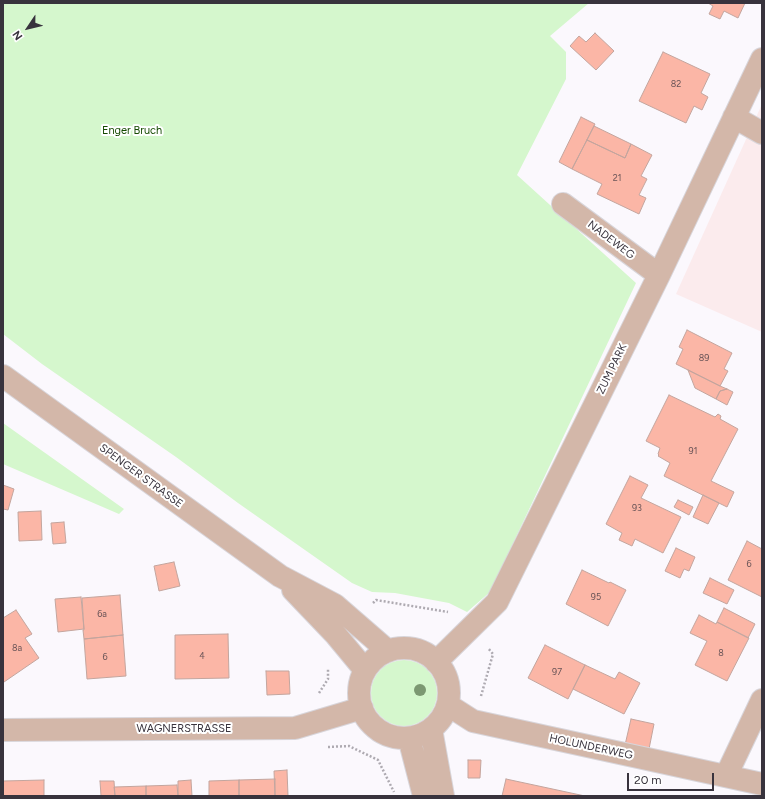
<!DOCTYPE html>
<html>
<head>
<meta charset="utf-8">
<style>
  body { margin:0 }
  #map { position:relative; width:765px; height:799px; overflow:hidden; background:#fbf8fd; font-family:Figtree,sans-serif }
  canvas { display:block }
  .frame { position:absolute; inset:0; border:4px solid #38333d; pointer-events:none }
  .north { position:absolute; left:8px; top:8px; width:40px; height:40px; -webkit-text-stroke:3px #fff; paint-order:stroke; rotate:235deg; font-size:11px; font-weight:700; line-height:16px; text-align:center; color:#38333d }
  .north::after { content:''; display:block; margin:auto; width:14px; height:18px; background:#38333d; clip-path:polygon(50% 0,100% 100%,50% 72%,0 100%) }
  .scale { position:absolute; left:627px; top:773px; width:87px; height:18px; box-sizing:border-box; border:2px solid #38333d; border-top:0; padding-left:5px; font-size:12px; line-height:14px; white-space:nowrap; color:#38333d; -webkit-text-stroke:3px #fff; paint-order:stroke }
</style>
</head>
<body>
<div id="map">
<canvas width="765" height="799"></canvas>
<div class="frame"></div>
<div class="north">N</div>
<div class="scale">20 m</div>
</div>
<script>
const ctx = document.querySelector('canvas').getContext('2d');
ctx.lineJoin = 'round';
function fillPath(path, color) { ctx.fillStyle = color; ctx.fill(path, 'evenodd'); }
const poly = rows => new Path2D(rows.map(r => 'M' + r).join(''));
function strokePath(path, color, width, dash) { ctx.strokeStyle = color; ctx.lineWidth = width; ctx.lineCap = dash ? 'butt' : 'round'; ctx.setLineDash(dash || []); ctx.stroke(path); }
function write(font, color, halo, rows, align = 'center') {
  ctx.font = font + ' Figtree,sans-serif'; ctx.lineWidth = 4; ctx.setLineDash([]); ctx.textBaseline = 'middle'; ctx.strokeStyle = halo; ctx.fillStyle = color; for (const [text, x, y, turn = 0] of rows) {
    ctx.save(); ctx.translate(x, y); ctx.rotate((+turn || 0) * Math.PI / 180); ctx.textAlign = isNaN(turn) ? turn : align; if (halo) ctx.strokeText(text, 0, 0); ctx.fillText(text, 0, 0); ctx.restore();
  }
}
fillPath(poly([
  [762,104,762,332,676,294]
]), '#fbebed');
fillPath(poly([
  [3,3,589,3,550,36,566,52,566,79,517,175,636,283,490,592,467,612,449,603,395,593,372,592,352,583,238,503,176,457,42,364,3,334],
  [3,423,124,509,119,514,3,464],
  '371 693a33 33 0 1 1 66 0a33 33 0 1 1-66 0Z'
]), '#d5f7cd');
const building = poly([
  [708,3,745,3,738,18,724,11,720,19,709,14,713,6,708,3],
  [595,33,614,51,596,70,570,46,579,36,586,42,595,33],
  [663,52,710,74,701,93,708,97,702,110,694,106,686,123,639,101,663,52],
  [581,117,595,124,572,169,559,162,581,117],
  [594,126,631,144,625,158,587,140,594,126],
  [587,140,625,158,631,144,652,155,641,176,647,179,639,195,646,198,639,214,597,194,602,184,572,169,587,140],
  [687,330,732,353,724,369,728,371,720,386,676,364,683,349,679,347,687,330],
  [688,370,720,386,727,389,720,391,716,399,695,388,688,370],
  [727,389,733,392,727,405,716,399,720,391,727,389],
  [669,395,715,417,718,414,721,416,720,419,738,429,711,481,734,492,727,507,664,476,670,463,658,456,659,455,658,454,660,448,646,441,669,395],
  [630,476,648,485,641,498,681,517,663,553,635,539,632,546,619,540,622,533,606,524,630,476],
  [3,485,14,489,8,510,3,509,3,485],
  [703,495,719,503,708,524,693,517,703,495],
  [678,500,693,507,689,515,674,507,678,500],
  [41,511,42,540,19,541,18,512,41,511],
  [64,522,66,543,53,544,51,523,64,522],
  [747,541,762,549,762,597,728,580,747,541],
  [676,548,695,557,689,571,684,569,680,578,665,571,676,548],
  [174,562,180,586,159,591,154,566,174,562],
  [582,570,609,583,610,582,626,590,608,626,566,604,582,570],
  [710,578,734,590,727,604,703,593,710,578],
  [120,595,123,635,84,639,83,630,84,630,82,598,120,595],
  [81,597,84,629,58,632,55,599,81,597],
  [724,608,755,624,748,638,717,622,724,608],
  [16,610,32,634,25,638,39,658,4,682,3,681,3,618,16,610],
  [699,615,716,624,717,622,749,638,727,681,695,665,707,641,690,633,699,615],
  [228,634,229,678,175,679,175,635,228,634],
  [123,635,126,676,87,679,84,639,123,635],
  [545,645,585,665,568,699,528,678,545,645],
  [585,665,615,679,619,672,640,683,624,714,573,689,585,665],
  [266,671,289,671,290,694,267,695,266,671],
  [631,719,654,724,649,749,625,745,631,719],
  [468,760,481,760,480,778,468,778,468,760],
  [287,770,288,796,275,796,274,771,287,770],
  [275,779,275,796,239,796,239,780,275,779],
  [506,779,585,796,502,796,506,779],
  [44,780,44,796,3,796,3,781,44,780],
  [191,780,192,796,178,796,178,781,191,780],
  [239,780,239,796,209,796,209,781,239,780],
  [100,781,114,781,115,796,101,796,100,781],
  [177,785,178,796,146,796,146,786,177,785],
  [146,786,146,796,115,796,114,787,146,786]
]);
fillPath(building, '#fbb6a6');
strokePath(building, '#c3a59e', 1);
const minor = poly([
  [734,117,762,133],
  [563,204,659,275],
  [3,376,280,576,335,605,388,651],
  [293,590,336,635,365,670],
  '359 693a45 45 0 1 1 90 0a45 45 0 1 1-90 0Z',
  [436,662,497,602,659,275,762,59],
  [448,705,473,721,762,784],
  [431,729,443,796],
  [3,730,295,728,362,708],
  [409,738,424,796],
  [726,776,762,700]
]);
strokePath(minor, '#d8d5da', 24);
strokePath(poly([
  [373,603,376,600,448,612],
  [319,693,328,679,328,668],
  [481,696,493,654,488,648],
  [328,747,349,746,378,760,394,792]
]), '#aeaab1', 2.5, [2, 2]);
strokePath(minor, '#d3b7a9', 22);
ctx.fillStyle = '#7c9872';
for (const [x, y] of [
  [420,690]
]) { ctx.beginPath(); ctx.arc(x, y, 6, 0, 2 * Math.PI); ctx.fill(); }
write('9px', '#695457', null, [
  ["82",676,84],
  ["21",617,178],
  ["89",704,358],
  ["91",693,451],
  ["93",637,508],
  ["6",749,564],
  ["95",596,597],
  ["6a",102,614],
  ["8a",17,648],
  ["8",721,653],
  ["4",202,656],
  ["6",105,657],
  ["97",557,672]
]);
write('11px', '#154a01', '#fff', [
  ["Enger Bruch",132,131]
]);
write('11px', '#38333d', '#fff', [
  ["NADEWEG",611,240,37],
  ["ZUM PARK",612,369,-64],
  ["SPENGER STRASSE",141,476,36],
  ["WAGNERSTRASSE",184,729],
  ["HOLUNDERWEG",591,747,12]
]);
</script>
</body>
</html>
